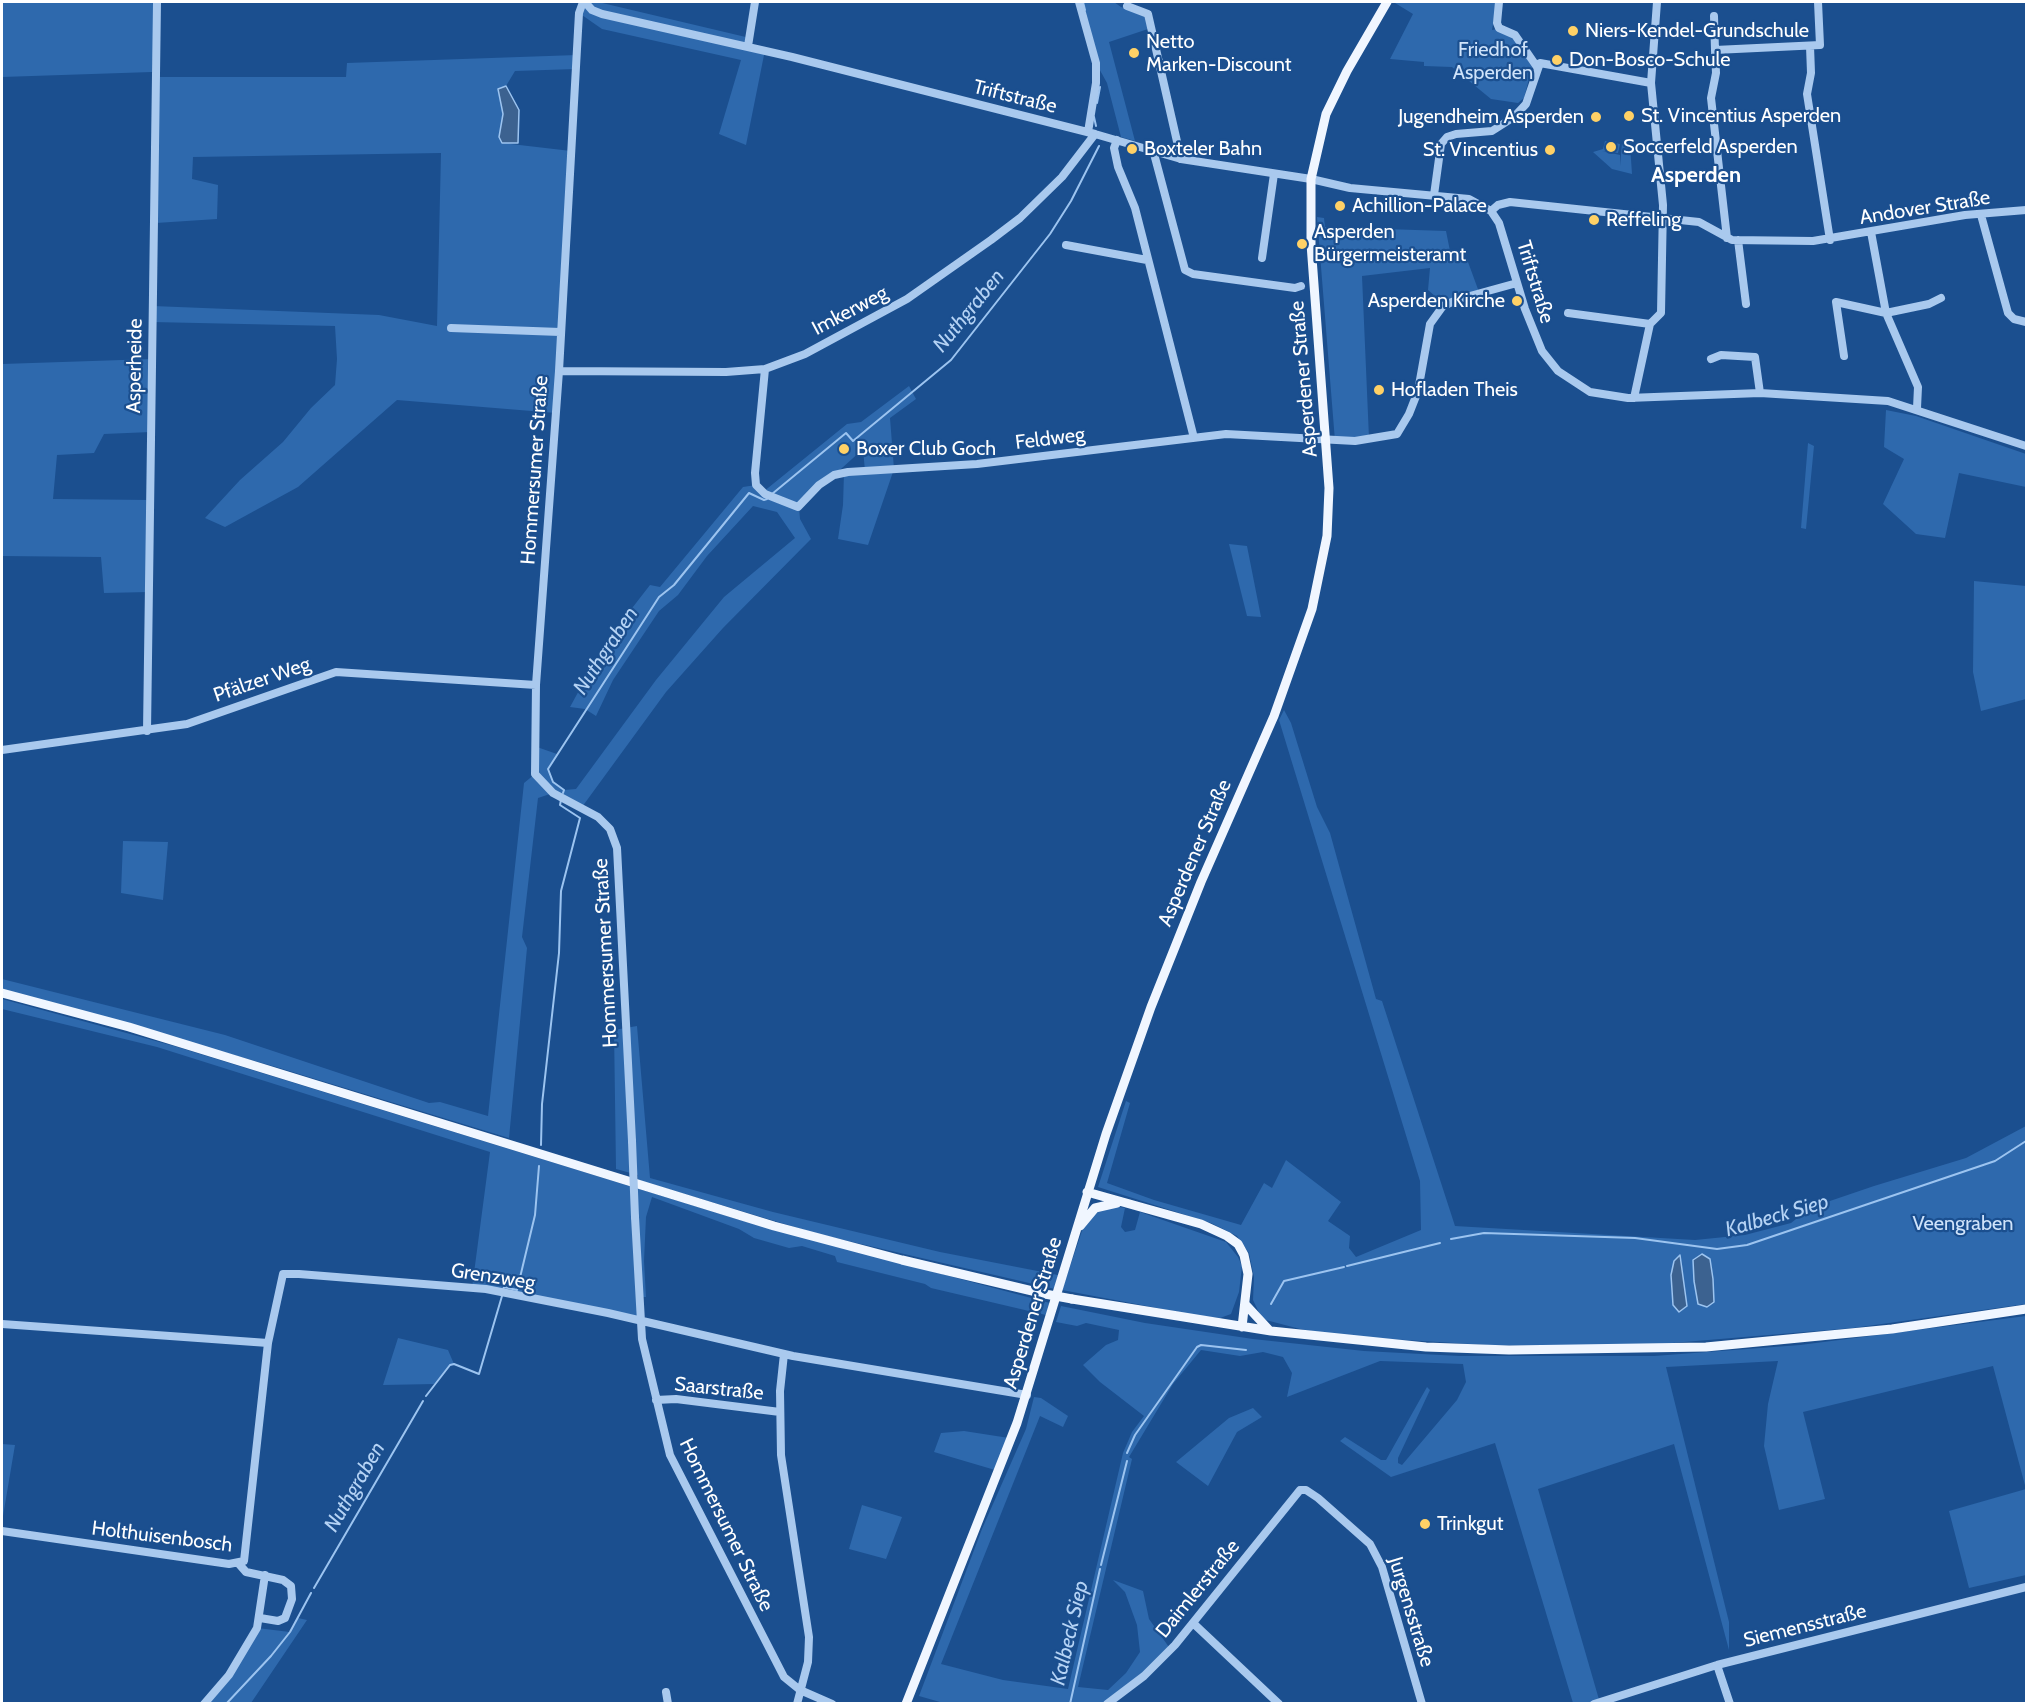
<!DOCTYPE html>
<html>
<head>
<meta charset="utf-8">
<style>
  body { margin:0 }
  #map { position:relative; width:2028px; height:1705px; overflow:hidden; background:#1b4f8f; font-family:Cabin,sans-serif }
  canvas { display:block }
  .frame { position:absolute; inset:0; border:3px solid #fff; pointer-events:none }
</style>
</head>
<body>
<div id="map">
<canvas width="2028" height="1705"></canvas>
<div class="frame"></div>
</div>
<script>
const ctx = document.querySelector('canvas').getContext('2d');
ctx.lineJoin = 'round';
function fillPath(path, color) { ctx.fillStyle = color; ctx.fill(path, 'evenodd'); }
const poly = rows => new Path2D(rows.map(r => 'M' + r).join(''));
function strokePath(path, color, width, dash) { ctx.strokeStyle = color; ctx.lineWidth = width; ctx.lineCap = dash ? 'butt' : 'round'; ctx.setLineDash(dash || []); ctx.stroke(path); }
function write(font, color, halo, rows, align = 'center') {
  ctx.font = font + ' Cabin,sans-serif'; ctx.lineWidth = 4.5; ctx.setLineDash([]); ctx.textBaseline = 'middle'; ctx.strokeStyle = halo; ctx.fillStyle = color; for (const [text, x, y, turn = 0] of rows) {
    ctx.save(); ctx.translate(x, y); ctx.rotate((+turn || 0) * Math.PI / 180); ctx.textAlign = isNaN(turn) ? turn : align; if (halo) ctx.strokeText(text, 0, 0); ctx.fillText(text, 0, 0); ctx.restore();
  }
}
fillPath(poly([
  [2,2,156,2,152,72,2,77],
  [583,2,598,2,750,38,748,46,765,50,746,145,719,134,741,60,602,29,579,13],
  [1079,2,1114,2,1121,7,1148,14,1151,28,1109,42,1135,141,1121,137,1107,83,1096,63],
  [1396,2,1497,2,1492,30,1497,29,1513,37,1532,67,1524,98,1518,103,1491,99,1452,67,1424,66,1424,62,1390,59,1413,14,1395,3],
  [577,55,576,69,515,71,506,86,498,89,503,114,499,137,511,144,571,151,556,413,397,400,298,487,225,527,205,518,240,480,283,442,311,408,335,385,337,359,335,326,152,322,153,306,379,315,437,326,441,153,193,157,192,179,218,185,217,219,156,223,159,77,346,77,347,63],
  [1605,141,1620,144,1618,153,1602,151,1620,155,1620,166,1622,143,1630,144,1632,174,1612,169,1593,152,1603,149],
  [1317,217,1324,218,1325,227,1446,231,1450,251,1463,251,1465,262,1468,262,1479,292,1445,305,1428,290,1430,268,1362,276,1369,438,1335,441],
  [152,359,151,432,104,434,94,453,57,455,53,499,150,500,149,592,104,593,101,557,2,556,2,364],
  [909,386,916,399,890,418,894,469,868,545,838,539,843,505,844,473,865,471,863,449,799,507,800,519,811,539,723,628,666,692,582,807,553,793,538,798,522,937,527,948,509,1138,276,1067,2,989,2,979,225,1035,429,1103,440,1102,488,1116,524,783,535,774,534,746,557,754,548,769,553,782,564,790,576,789,656,680,724,597,795,538,777,512,753,506,707,556,678,595,659,611,613,680,596,716,585,709,570,707,605,643,650,585,660,587,743,487,756,485,763,492,847,424,861,422],
  [1886,410,1916,416,2026,454,2026,487,1959,473,1945,538,1916,534,1883,504,1904,459,1884,447],
  [1808,443,1814,446,1806,529,1801,528],
  [1229,544,1247,546,1261,617,1247,616],
  [1974,581,2026,586,2026,699,1981,711,1973,672],
  [1284,710,1291,723,1317,807,1330,833,1376,999,1382,1001,1455,1226,1695,1240,1745,1235,1791,1223,1805,1212,1827,1202,1874,1186,1966,1158,2026,1126,2026,1304,1853,1328,1660,1344,1565,1346,1487,1345,1340,1336,1300,1329,1262,1319,1253,1300,1254,1277,1249,1253,1237,1236,1211,1223,1098,1187,1126,1101,1130,1103,1107,1183,1154,1200,1241,1225,1264,1183,1272,1188,1286,1160,1341,1202,1328,1221,1350,1236,1349,1248,1356,1257,1421,1230,1420,1181,1279,720],
  [123,841,168,842,163,900,121,893],
  [2,999,174,1046,740,1220,1050,1303,1046,1315,931,1288,925,1284,837,1262,835,1256,802,1246,789,1248,754,1238,739,1229,652,1197,646,1217,644,1261,646,1297,639,1297,640,1322,472,1288,490,1152,157,1047,2,1009],
  [637,1026,650,1178,773,1212,940,1252,1058,1275,1055,1289,818,1234,638,1180,638,1175,616,1169,614,1030],
  [1114,1206,1125,1208,1121,1227,1125,1232,1135,1230,1140,1212,1226,1242,1238,1257,1242,1266,1239,1292,1231,1314,1220,1318,1194,1315,1062,1290,1083,1228,1094,1211],
  [1061,1306,1145,1323,1253,1339,1364,1351,1460,1356,1654,1356,1800,1345,2026,1316,2026,1575,1969,1588,1949,1511,2026,1489,1993,1366,1803,1412,1825,1499,1779,1510,1764,1446,1768,1404,1778,1361,1666,1367,1729,1622,1729,1650,1674,1444,1538,1489,1600,1703,1573,1703,1495,1443,1391,1477,1340,1441,1345,1437,1381,1460,1386,1460,1427,1387,1430,1390,1398,1458,1398,1463,1402,1465,1457,1400,1466,1382,1463,1364,1380,1361,1287,1397,1292,1373,1283,1357,1263,1352,1240,1356,1201,1350,1173,1384,1129,1457,1132,1459,1078,1687,1108,1690,1126,1673,1140,1652,1137,1625,1125,1592,1113,1580,1143,1591,1149,1619,1171,1650,1108,1703,947,1704,919,1696,982,1529,1026,1429,1034,1397,1041,1398,1068,1416,1063,1427,1040,1416,941,1664,1003,1680,1068,1689,1123,1453,1132,1432,1144,1416,1100,1382,1083,1365,1106,1345,1118,1340,1119,1330,1086,1323,1077,1326,1056,1322],
  [398,1338,448,1350,454,1364,450,1365,434,1384,383,1385],
  [1253,1408,1262,1417,1237,1432,1208,1486,1176,1462,1229,1418],
  [964,1431,1009,1438,995,1470,934,1452,941,1433],
  [2,1444,15,1445,2,1522],
  [862,1505,902,1517,886,1559,849,1549],
  [298,1618,307,1620,251,1703,204,1704,229,1675,257,1628,290,1632]
]), '#2e69ad');
const water = poly([
  [506,86,519,110,518,143,502,143,499,137,503,114,498,89,506,86],
  [1702,1254,1710,1259,1713,1279,1714,1302,1707,1307,1698,1304,1694,1281,1693,1260,1702,1254],
  [1680,1255,1687,1306,1679,1312,1673,1305,1671,1275,1674,1261,1680,1255]
]);
fillPath(water, '#3c6290');
strokePath(water, '#9cc4f0', 1.5);
strokePath(poly([
  [1083,2,1085,10],
  [1097,103,1100,87],
  [1094,117,1096,126],
  [772,494,846,433,853,441,951,360,1050,234,1071,201,1099,146],
  [563,793,564,790,553,782,548,769,659,597,674,585,749,493,764,500,767,499],
  [541,1145,542,1104,559,953,561,891,580,818,560,805,561,800],
  [1451,1239,1484,1233,1635,1238,1717,1249,1747,1245,1995,1161,2026,1141],
  [1347,1266,1440,1243],
  [503,1290,504,1287,517,1290,535,1215,539,1166],
  [1271,1304,1284,1281,1344,1267],
  [426,1396,450,1365,454,1364,479,1374,502,1296],
  [1127,1453,1135,1435,1197,1347,1201,1345,1246,1350],
  [1101,1565,1127,1461],
  [314,1588,423,1401],
  [226,1704,271,1656,290,1632,311,1593],
  [1070,1704,1100,1569]
]), '#9cc4f0', 2);
strokePath(poly([
  [583,2,579,13,559,371,536,685,535,774,553,793,598,817,610,829,617,848,632,1141],
  [585,2,592,10,602,14,792,57,1095,134,1181,159,1311,179,1350,188,1469,199,1491,211,1499,223,1525,309,1542,351,1558,371,1590,392,1628,398,1760,393,1888,401,2026,446],
  [1079,2,1096,63,1096,83,1088,132],
  [1499,2,1497,23,1499,28,1515,35,1537,67],
  [1127,6,1148,14,1181,159],
  [1714,16,1715,50,1820,45,1818,2],
  [748,46,755,2],
  [1810,46,1811,73,1807,94,1830,240],
  [1715,50,1716,73,1711,98,1727,238],
  [1117,140,1114,148,1118,167,1135,208,1194,438],
  [1153,150,1185,270,1193,274,1295,288,1301,286],
  [1434,195,1441,144,1447,137,1456,134,1492,131,1514,117,1526,104,1540,63,1651,83],
  [1491,211,1498,205,1510,202,1699,222,1732,240,1813,241,1965,215,2026,210],
  [1981,215,2008,313,2014,319,2026,322],
  [1871,232,1886,313,1918,387,1917,408],
  [1738,240,1746,304],
  [1066,245,1147,260],
  [1262,258,1274,174],
  [1568,313,1650,324],
  [451,328,560,332],
  [1844,356,1836,302,1886,313,1929,304,1941,298],
  [1711,359,1721,355,1755,357,1760,393],
  [765,369,755,473,756,485,765,494,798,507,819,485,834,475,848,472,977,464,1226,434,1355,441,1397,434,1409,414,1418,391,1430,324,1443,306,1459,299,1517,283],
  [559,371,726,372,765,369,805,354,907,299,991,240,1020,218,1062,177,1095,134],
  [1634,398,1650,324,1661,313,1663,205,1651,83,1657,2],
  [147,731,157,2],
  [2,750,187,724,336,672,536,685],
  [635,1217,642,1339,670,1455,784,1677,800,1690,832,1704],
  [2,1324,268,1343,283,1274,299,1274,486,1289,608,1313,793,1356,1027,1395],
  [784,1354,780,1391,781,1455,809,1637,808,1662,797,1704],
  [656,1400,676,1399,780,1412],
  [2,1531,229,1564,244,1561,268,1343],
  [239,1564,246,1572,283,1580,291,1586,292,1599,285,1618,278,1621,260,1618],
  [1193,1623,1279,1704],
  [1717,1665,1730,1704],
  [666,1692,668,1704],
  [204,1704,229,1675,257,1628,265,1575],
  [1107,1704,1144,1676,1175,1645,1300,1490,1306,1490,1318,1498,1370,1544,1382,1567,1422,1704],
  [1594,1704,1717,1665,2026,1587]
]), '#a9c9ee', 8);
strokePath(poly([
  [2,993,129,1027,774,1226,902,1260,1045,1294],
  [1087,1192,1201,1224,1227,1236,1238,1244,1244,1255,1248,1274,1242,1327],
  [1080,1226,1095,1208,1117,1203],
  [1072,1299,1271,1331,1426,1347,1509,1350,1706,1347,1892,1329,2026,1309],
  [1245,1304,1270,1331],
  [906,1704,1017,1423,1106,1134,1151,1007,1201,882,1274,716,1312,609,1327,536,1329,488,1311,244,1311,179,1326,114,1347,71,1387,2]
]), '#f0f6ff', 9);
strokePath(poly([
  [632,1141,635,1217]
]), '#a9c9ee', 8);
strokePath(poly([
  [1045,1294,1072,1299]
]), '#f0f6ff', 9);
for (const [x, y, r, color] of [
  [1573,31,6,"#ffd166"],
  [1134,53,6,"#ffd166"],
  [1557,60,6,"#ffd166"],
  [1629,116,6,"#ffd166"],
  [1596,117,6,"#ffd166"],
  [1611,147,6,"#ffd166"],
  [1132,149,6,"#ffd166"],
  [1550,150,6,"#ffd166"],
  [1340,206,6,"#ffd166"],
  [1594,220,6,"#ffd166"],
  [1302,244,6,"#ffd166"],
  [1517,301,6,"#ffd166"],
  [1379,390,6,"#ffd166"],
  [844,449,6,"#ffd166"],
  [1425,1524,6,"#ffd166"]
]) { const dot = new Path2D(); dot.arc(x, y, r, 0, 2 * Math.PI); ctx.fillStyle = color; ctx.fill(dot); strokePath(dot, '#1b4f8f', 2); }
write('20px', '#fff', '#1b4f8f', [
  ["Niers-Kendel-Grundschule",1585,31],
  ["Netto",1146,42],
  ["Marken-Discount",1146,65],
  ["Don-Bosco-Schule",1569,60],
  ["St. Vincentius Asperden",1641,116],
  ["Jugendheim Asperden",1584,117,"right"],
  ["Soccerfeld Asperden",1623,147],
  ["Boxteler Bahn",1144,149],
  ["St. Vincentius",1538,150,"right"],
  ["Achillion-Palace",1352,206],
  ["Reffeling",1606,220],
  ["Asperden",1314,232],
  ["Bürgermeisteramt",1314,255],
  ["Asperden Kirche",1505,301,"right"],
  ["Hofladen Theis",1391,390],
  ["Boxer Club Goch",856,449],
  ["Trinkgut",1437,1524]
], 'left');
write('20px', '#cfe3fa', '#1b4f8f', [
  ["Friedhof",1493,50],
  ["Asperden",1493,73],
  ["Veengraben",1963,1224]
]);
write('20px', '#fff', '#1b4f8f', [
  ["Triftstraße",1015,97,14],
  ["Andover Straße",1925,208,-9],
  ["Triftstraße",1535,282,73],
  ["Imkerweg",850,311,-28],
  ["Asperheide",135,366,-89],
  ["Asperdener Straße",1304,379,-95],
  ["Feldweg",1050,439,-7],
  ["Hommersumer Straße",535,470,-86],
  ["Pfälzer Weg",262,680,-19],
  ["Asperdener Straße",1195,853,-67],
  ["Hommersumer Straße",606,953,-93],
  ["Grenzweg",493,1277,9],
  ["Asperdener Straße",1033,1313,-73],
  ["Saarstraße",719,1389,6],
  ["Hommersumer Straße",726,1525,64],
  ["Holthuisenbosch",162,1537,7],
  ["Daimlerstraße",1198,1589,-51],
  ["Jurgensstraße",1411,1612,73],
  ["Siemensstraße",1805,1626,-14]
]);
write('italic 21px', '#b5d3f5', '#1b4f8f', [
  ["Nuthgraben",969,311,-51],
  ["Nuthgraben",606,651,-57],
  ["Kalbeck Siep",1777,1216,-16],
  ["Nuthgraben",355,1487,-60],
  ["Kalbeck Siep",1070,1633,-77]
]);
write('bold 22px', '#fff', '#1b4f8f', [
  ["Asperden",1696,176]
]);
</script>
</body>
</html>
